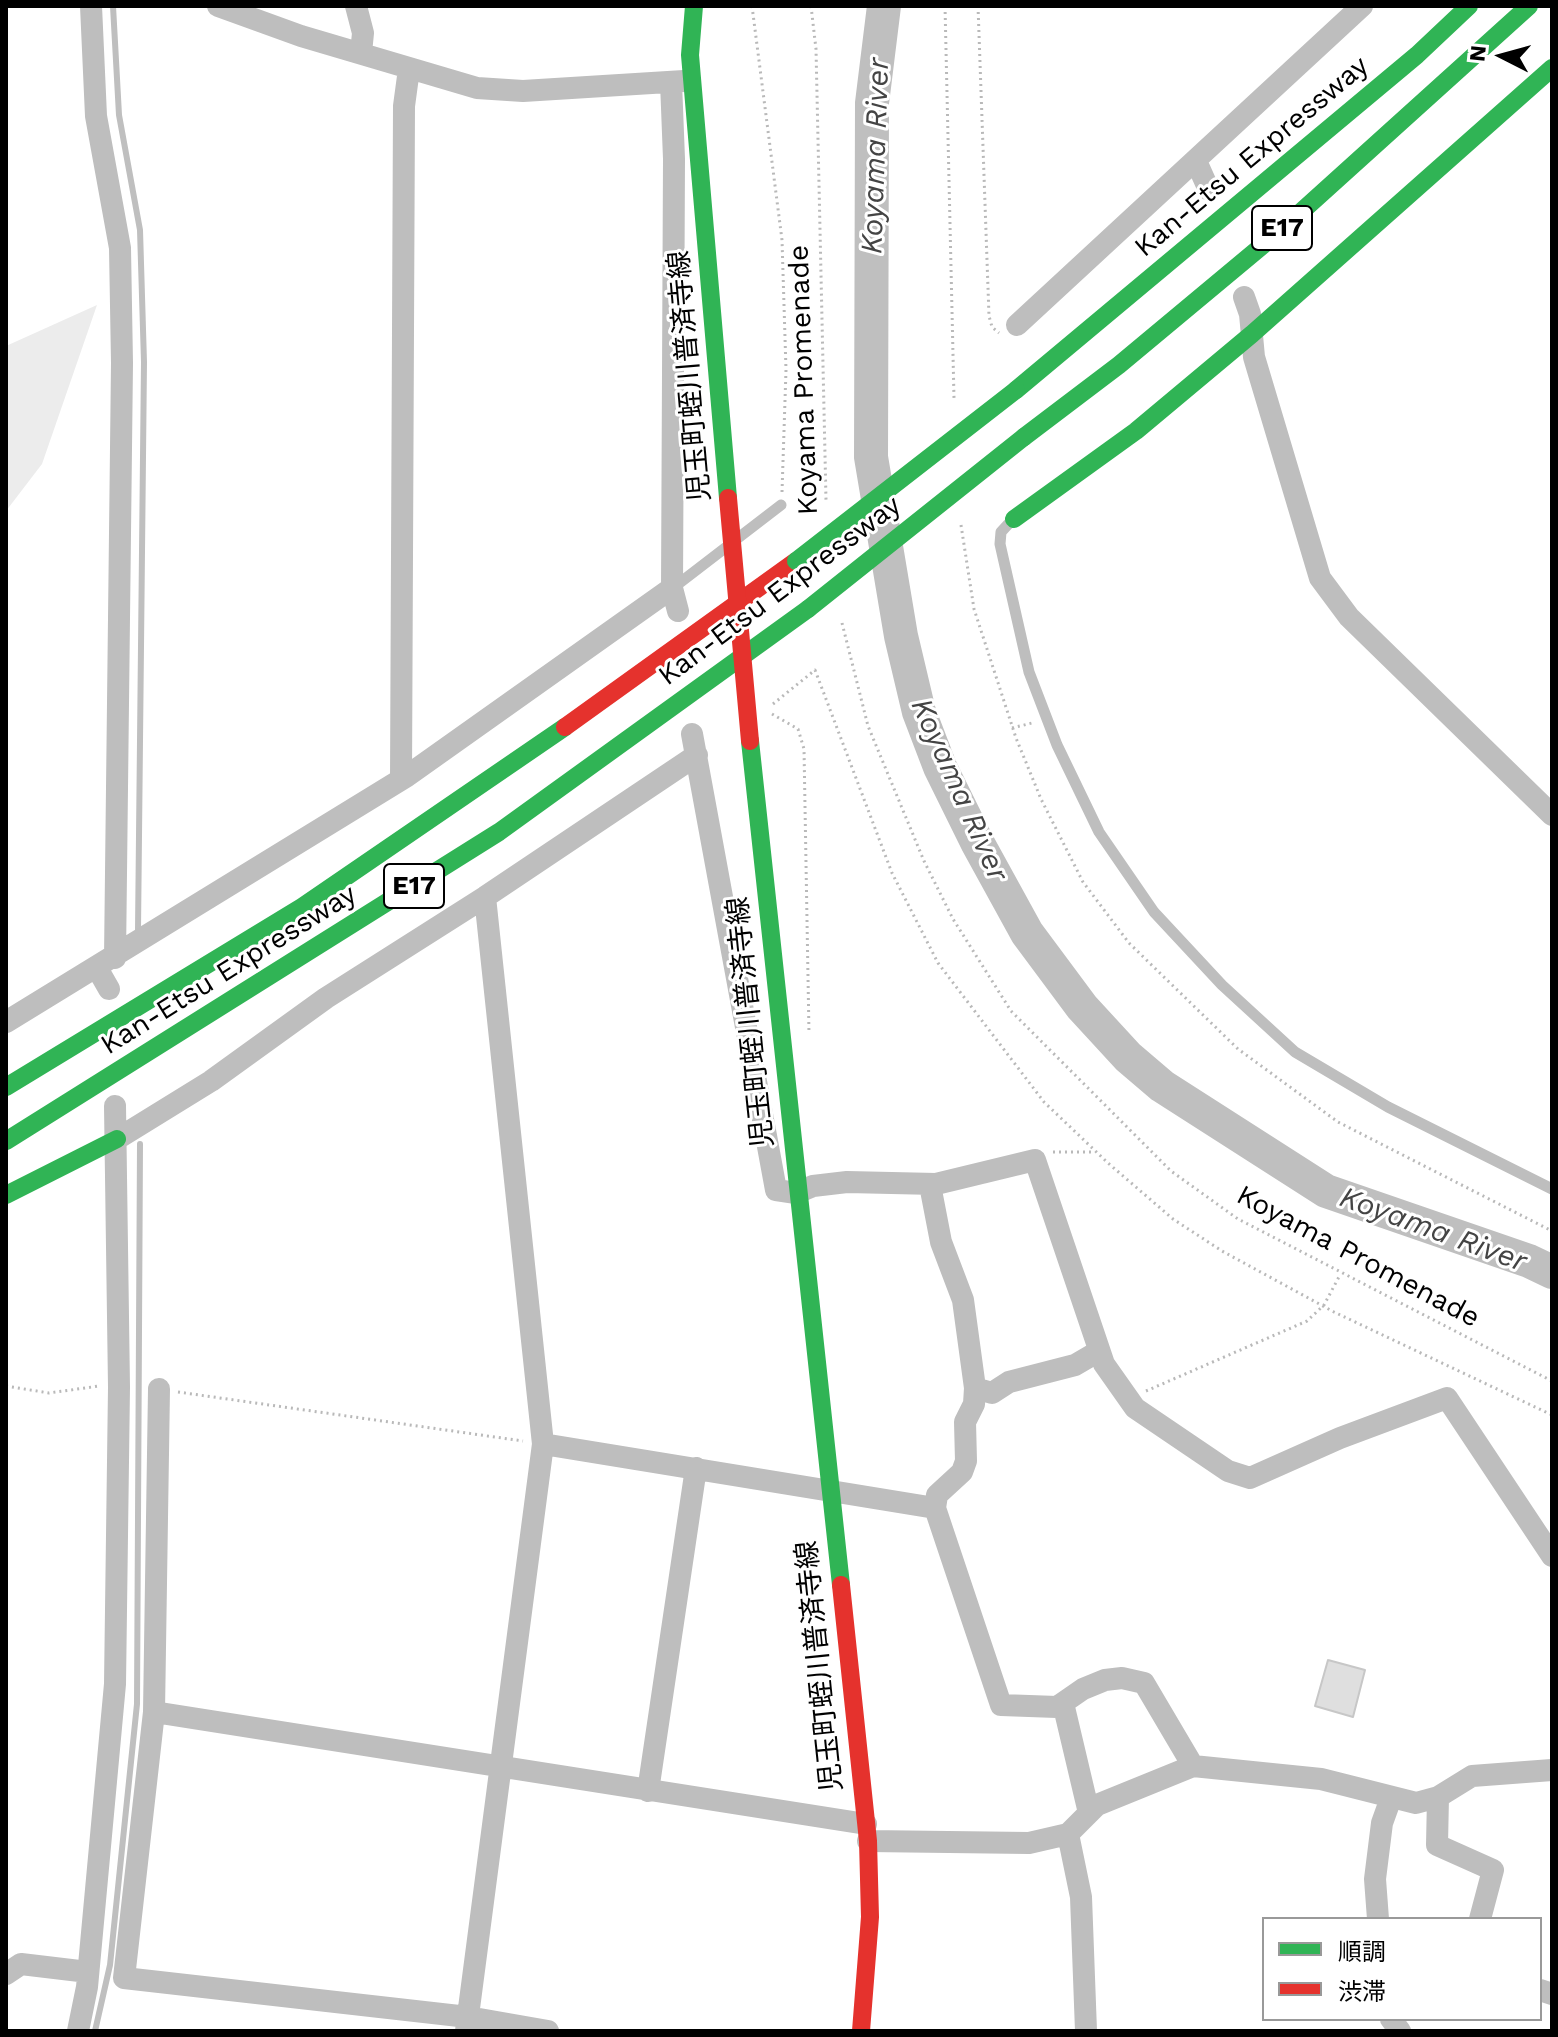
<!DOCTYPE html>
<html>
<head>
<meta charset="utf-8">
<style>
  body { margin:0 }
  #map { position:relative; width:1558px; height:2037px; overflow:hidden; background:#fff; font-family:"Work Sans","Noto Sans JP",sans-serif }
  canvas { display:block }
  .frame { position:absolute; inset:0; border:8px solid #000; pointer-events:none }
  .legend { position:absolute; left:1262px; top:1917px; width:280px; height:104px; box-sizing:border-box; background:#fff; border:2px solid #999; margin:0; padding:10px 14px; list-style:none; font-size:24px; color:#000 }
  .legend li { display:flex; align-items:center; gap:16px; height:40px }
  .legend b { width:40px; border:2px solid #999 }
  .north { position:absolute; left:1462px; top:16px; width:80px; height:80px; -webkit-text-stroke:6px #fff; paint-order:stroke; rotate:276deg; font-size:22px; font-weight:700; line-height:32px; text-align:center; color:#000 }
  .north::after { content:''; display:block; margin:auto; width:28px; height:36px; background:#000; clip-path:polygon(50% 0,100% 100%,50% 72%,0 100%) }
</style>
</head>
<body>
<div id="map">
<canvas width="1558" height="2037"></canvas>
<div class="frame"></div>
<ul class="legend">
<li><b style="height:10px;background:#30b455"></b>順調</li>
<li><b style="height:10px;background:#e5322d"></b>渋滞</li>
</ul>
<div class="north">N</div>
</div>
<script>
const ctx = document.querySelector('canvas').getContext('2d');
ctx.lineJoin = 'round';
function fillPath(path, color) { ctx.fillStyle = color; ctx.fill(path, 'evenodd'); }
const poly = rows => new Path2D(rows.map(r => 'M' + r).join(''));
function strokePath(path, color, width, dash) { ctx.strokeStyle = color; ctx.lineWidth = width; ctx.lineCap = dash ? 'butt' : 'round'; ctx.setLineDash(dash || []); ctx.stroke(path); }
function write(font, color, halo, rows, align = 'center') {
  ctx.font = font + ' "Work Sans","Noto Sans JP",sans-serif'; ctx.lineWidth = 6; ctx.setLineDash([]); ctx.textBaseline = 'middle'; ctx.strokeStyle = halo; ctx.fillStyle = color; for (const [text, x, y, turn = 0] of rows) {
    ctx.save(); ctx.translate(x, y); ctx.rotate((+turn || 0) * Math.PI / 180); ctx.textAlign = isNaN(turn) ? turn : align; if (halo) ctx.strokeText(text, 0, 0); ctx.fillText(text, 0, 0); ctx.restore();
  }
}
fillPath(poly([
  [97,305,42,464,6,511,6,346]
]), '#ececec');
strokePath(poly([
  [113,6,119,115,140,230,144,362,138,930],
  [95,2031,110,1965,137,1704,140,1144]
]), '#bfbfbf', 6);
strokePath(poly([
  [884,6,872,103,871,457,901,636,919,712,940,767,977,842,1027,933,1082,1007,1128,1057,1162,1086,1326,1191,1529,1261,1552,1272]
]), '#bfbfbf', 34);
const building = poly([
  [1328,1660,1365,1670,1353,1717,1315,1706,1328,1660]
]);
fillPath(building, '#dfdfdf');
strokePath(building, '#c7c7c7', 2);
strokePath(poly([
  [752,6,782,240,786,370,782,492],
  [811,6,816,49,826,500],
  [945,6,954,398],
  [978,6,989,316,992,327,999,333],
  [961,525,974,609,1016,738,1041,799,1083,882,1129,943,1238,1049,1338,1122,1552,1231],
  [842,623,868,726,924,861,953,919,1011,1011,1171,1171,1238,1219,1552,1381],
  [773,704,815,670,892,873,938,963,1044,1102,1108,1163,1173,1219,1222,1251,1334,1312,1552,1415],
  [772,714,798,729,804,749,809,1034],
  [1012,728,1032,723],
  [1053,1152,1093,1152],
  [6,1386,49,1393,99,1386],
  [1146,1391,1307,1321,1324,1305,1340,1275],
  [178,1392,523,1441]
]), '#b9b9b9', 3, [2, 4]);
strokePath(poly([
  [1013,519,1001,532,1000,544,1029,672,1057,745,1099,832,1154,912,1222,985,1295,1052,1388,1107,1552,1189],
  [673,588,781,505]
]), '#bebebe', 11);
strokePath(poly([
  [91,6,96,116,120,248,122,363,115,958],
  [218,6,301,36,477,88,523,91,684,81],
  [356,6,363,33,361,53],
  [671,82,674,159,672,588,678,611],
  [1196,161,1209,190],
  [1244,297,1250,314,1254,357,1320,578,1349,617,1552,815],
  [1017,325,1362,6],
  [692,734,776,1190,796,1193,813,1186,847,1182,936,1184,1035,1160,1104,1364,1135,1408,1228,1471,1250,1478,1340,1438,1447,1398,1552,1556],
  [401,779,404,106,409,69],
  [97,968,109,989],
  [6,1022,407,776,672,588],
  [117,1139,211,1081,326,998,485,897,697,755],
  [930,1185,941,1242,963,1300,975,1388,974,1404,965,1422,966,1461,962,1472,937,1495,935,1508],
  [975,1388,992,1393,1009,1382,1075,1365,1099,1351],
  [159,1389,154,1712,124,1978,468,2017,548,2031],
  [543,1444,935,1508,1001,1705,1057,1707,1083,1689,1105,1680,1122,1678,1144,1683,1193,1766],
  [1063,1703,1089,1813],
  [154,1712,866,1824],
  [648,1791,696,1468],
  [1438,1797,1437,1845,1493,1870,1480,1919],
  [1068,1834,1081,1897,1086,2031],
  [868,1841,1029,1843,1068,1834,1097,1805,1193,1766,1321,1779,1416,1803,1438,1797,1472,1776,1552,1770],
  [1378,1919,1375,1879,1382,1823,1391,1798],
  [6,1974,21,1964,88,1972],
  [1540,1990,1552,1994],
  [1391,2019,1400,2031],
  [78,2031,87,1987,115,1684,119,1387,115,1106],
  [466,2031,543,1444,485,897]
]), '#bebebe', 22);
strokePath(poly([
  [694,6,690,55,728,498],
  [1016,390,1417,55,1469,6],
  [1024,437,1119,365,1281,230,1529,6],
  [1014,519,1136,431,1252,334,1552,68],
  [750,741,841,1585],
  [6,1087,302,907,565,727],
  [6,1141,499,832,808,609],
  [6,1195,117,1139]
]), '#30b455', 18);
strokePath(poly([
  [565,727,796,561],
  [841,1585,868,1841,870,1917,861,2031]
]), '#e5322d', 18);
strokePath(poly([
  [796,561,1016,390],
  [808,609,1024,437]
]), '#30b455', 18);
strokePath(poly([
  [728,498,750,741]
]), '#e5322d', 18);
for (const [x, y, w] of [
  [1282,228,60],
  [414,886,60]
]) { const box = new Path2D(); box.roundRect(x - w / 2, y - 22, w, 44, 6); ctx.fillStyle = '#fff'; ctx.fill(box); strokePath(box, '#000', 2); }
write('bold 26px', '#000', null, [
  ["E17",1282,228],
  ["E17",414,886]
]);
write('28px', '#000', '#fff', [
  ["Kan-Etsu Expressway",1252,157,-40],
  ["児玉町蛭川普済寺線",690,376,-95],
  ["Koyama Promenade",804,380,-92],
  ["Kan-Etsu Expressway",780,591,-37],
  ["Kan-Etsu Expressway",229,970,-32],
  ["児玉町蛭川普済寺線",751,1022,-96],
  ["Koyama Promenade",1358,1257,28],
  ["児玉町蛭川普済寺線",820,1666,-96]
]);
write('italic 30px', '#444', '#fff', [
  ["Koyama River",876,156,-88],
  ["Koyama River",959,790,66],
  ["Koyama River",1433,1230,20]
]);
</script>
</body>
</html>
